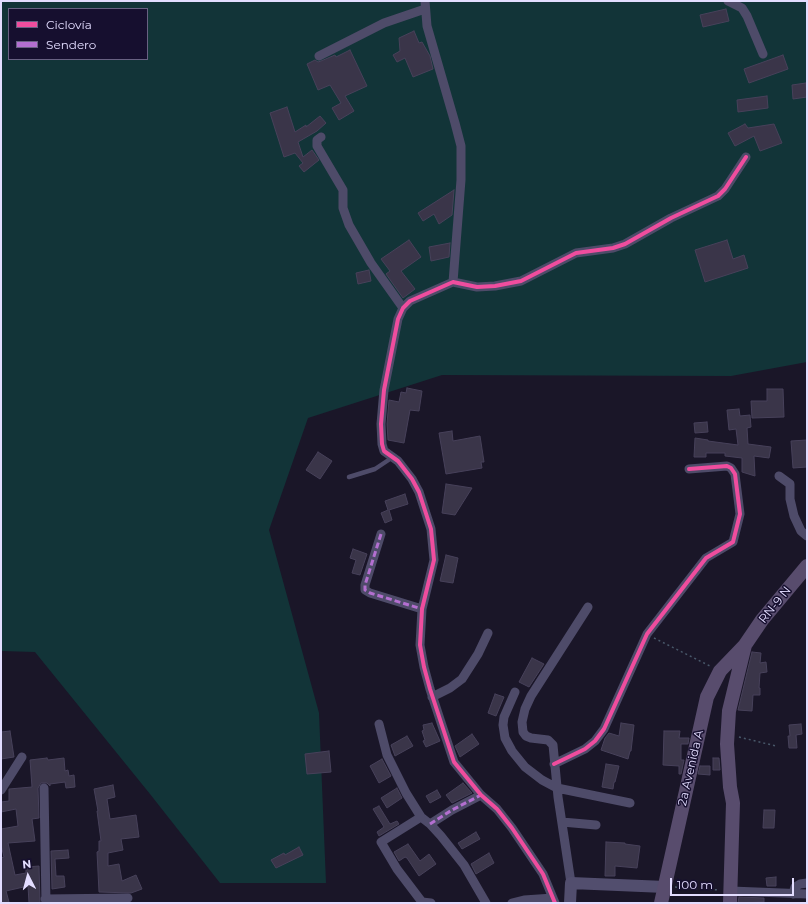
<!DOCTYPE html>
<html>
<head>
<meta charset="utf-8">
<style>
  body { margin:0 }
  #map { position:relative; width:808px; height:904px; overflow:hidden; background:#1a1628; font-family:Montserrat,sans-serif }
  canvas { display:block }
  .frame { position:absolute; inset:0; border:2px solid #e3ddff; pointer-events:none }
  .legend { position:absolute; left:8px; top:8px; width:140px; height:52px; box-sizing:border-box; background:#160f2f; border:1px solid #686182; margin:0; padding:5px 7px; list-style:none; font-size:12px; color:#e3ddff }
  .legend li { display:flex; align-items:center; gap:8px; height:20px }
  .legend b { width:20px; border:1px solid #686182 }
  .north { position:absolute; left:8px; top:856px; width:40px; height:40px; -webkit-text-stroke:3px #160f2f; paint-order:stroke; rotate:354deg; font-size:11px; font-weight:700; line-height:16px; text-align:center; color:#e3ddff }
  .north::after { content:''; display:block; margin:auto; width:14px; height:18px; background:#e3ddff; clip-path:polygon(50% 0,100% 100%,50% 72%,0 100%) }
  .scale { position:absolute; left:670px; top:878px; width:124px; height:18px; box-sizing:border-box; border:2px solid #e3ddff; border-top:0; padding-left:5px; font-size:12px; line-height:14px; white-space:nowrap; color:#e3ddff; -webkit-text-stroke:3px #160f2f; paint-order:stroke }
</style>
</head>
<body>
<div id="map">
<canvas width="808" height="904"></canvas>
<div class="frame"></div>
<ul class="legend">
<li><b style="height:5px;background:#ef4d9e"></b>Ciclovía</li>
<li><b style="height:5px;background:#b36fd0"></b>Sendero</li>
</ul>
<div class="north">N</div>
<div class="scale">100 m</div>
</div>
<script>
const ctx = document.querySelector('canvas').getContext('2d');
ctx.lineJoin = 'round';
function fillPath(path, color) { ctx.fillStyle = color; ctx.fill(path, 'evenodd'); }
const poly = rows => new Path2D(rows.map(r => 'M' + r).join(''));
function strokePath(path, color, width, dash) { ctx.strokeStyle = color; ctx.lineWidth = width; ctx.lineCap = dash ? 'butt' : 'round'; ctx.setLineDash(dash || []); ctx.stroke(path); }
function write(font, color, halo, rows, align = 'center') {
  ctx.font = font + ' Montserrat,sans-serif'; ctx.lineWidth = 3; ctx.setLineDash([]); ctx.textBaseline = 'middle'; ctx.strokeStyle = halo; ctx.fillStyle = color; for (const [text, x, y, turn = 0] of rows) {
    ctx.save(); ctx.translate(x, y); ctx.rotate((+turn || 0) * Math.PI / 180); ctx.textAlign = isNaN(turn) ? turn : align; if (halo) ctx.strokeText(text, 0, 0); ctx.fillText(text, 0, 0); ctx.restore();
  }
}
fillPath(poly([
  [1,1,807,1,807,362,731,376,442,375,308,418,269,530,319,713,326,883,220,883,150,794,35,652,1,651],
  [9,9,147,9,147,59,9,59]
]), '#123438');
const building = poly([
  [726,9,729,21,703,27,700,15,726,9],
  [414,31,419,43,422,42,430,56,433,69,413,77,405,58,397,62,393,55,400,51,399,38,414,31],
  [350,50,367,86,345,96,354,111,339,120,332,108,341,103,330,85,318,90,307,64,315,60,318,62,321,61,335,55,336,57,350,50],
  [783,55,788,69,749,83,744,69,783,55],
  [806,83,807,97,793,99,792,85,806,83],
  [767,96,768,108,738,112,737,100,767,96],
  [287,107,295,132,306,125,306,127,320,116,326,123,317,131,298,142,303,157,312,150,319,160,304,172,299,166,303,163,295,153,284,157,270,113,287,107],
  [745,124,748,128,774,124,782,143,760,151,754,136,735,146,728,133,745,124],
  [454,190,452,215,439,224,434,214,423,221,418,213,454,190],
  [409,240,421,257,401,271,415,289,403,298,386,274,390,271,381,259,409,240],
  [727,240,733,259,744,255,748,268,705,282,695,250,727,240],
  [450,243,449,257,431,261,429,247,450,243],
  [369,270,371,281,358,284,356,273,369,270],
  [407,388,422,391,419,411,410,410,404,443,388,440,387,424,389,400,399,402,401,392,406,393,407,388],
  [767,389,783,389,784,417,752,418,751,401,767,401,767,389],
  [739,409,740,416,750,415,751,427,747,428,748,444,771,447,769,458,754,456,755,476,742,472,742,458,725,456,725,453,706,453,706,457,694,457,695,438,708,440,708,441,738,445,736,429,729,430,727,410,739,409],
  [707,422,708,432,695,433,694,423,707,422],
  [452,431,453,441,480,436,484,462,481,462,482,468,446,474,439,433,452,431],
  [807,440,807,467,793,468,791,441,807,440],
  [318,452,332,461,320,479,306,470,318,452],
  [446,484,472,488,455,515,442,513,446,484],
  [405,494,408,504,389,510,392,520,385,523,381,513,388,510,385,501,405,494],
  [353,549,367,554,360,575,352,573,356,560,350,558,353,549],
  [446,555,458,558,453,583,440,581,446,555],
  [752,652,761,653,760,663,766,662,767,672,760,673,759,688,760,688,760,695,753,695,752,711,738,710,752,652],
  [532,658,544,664,529,687,519,682,532,658],
  [495,694,504,697,496,716,488,713,495,694],
  [432,723,440,741,426,747,423,741,425,740,422,731,424,730,423,725,432,723],
  [621,723,634,725,631,751,630,751,628,759,601,750,605,738,609,733,619,736,621,723],
  [801,724,802,734,796,735,797,748,789,748,788,736,790,736,789,725,801,724],
  [10,731,14,757,1,759,1,732,10,731],
  [664,731,680,731,679,738,689,738,688,744,681,744,681,760,684,760,681,774,679,774,679,766,663,765,664,731],
  [472,734,479,744,460,757,455,746,472,734],
  [407,736,413,746,395,756,391,745,407,736],
  [329,751,331,772,307,774,305,754,329,751],
  [47,758,48,760,64,758,65,771,68,770,69,776,74,775,75,787,66,788,65,782,50,784,50,786,47,783,41,783,38,788,39,818,32,819,35,841,8,843,15,875,26,873,26,867,39,866,40,903,29,903,28,886,6,891,9,902,1,903,1,858,4,857,1,845,1,829,18,826,16,809,1,812,1,802,9,801,9,789,32,787,30,760,47,758],
  [713,758,719,758,720,770,713,770,713,758],
  [382,759,391,776,379,783,370,766,382,759],
  [606,764,619,766,615,782,614,782,613,789,602,787,606,764],
  [700,766,710,766,710,775,698,774,700,766],
  [463,783,472,793,452,803,446,795,463,783],
  [113,785,115,797,107,799,110,819,136,815,139,837,121,839,123,850,108,853,108,866,119,864,122,881,136,875,142,889,131,893,99,892,97,852,99,851,99,841,101,841,97,811,98,811,94,789,113,785],
  [397,788,402,798,387,808,381,798,397,788],
  [437,790,441,797,430,803,426,796,437,790],
  [379,806,390,824,397,821,399,824,379,836,377,832,384,827,373,809,379,806],
  [764,810,775,810,774,828,763,828,764,810],
  [476,832,480,839,462,849,458,843,476,832],
  [606,842,625,843,625,844,640,846,637,868,615,866,615,876,605,876,606,842],
  [408,844,420,861,429,854,436,864,419,876,407,858,405,857,399,861,394,852,408,844],
  [299,847,303,855,276,868,271,860,284,853,285,855,299,847],
  [68,850,69,858,55,859,56,876,64,876,65,887,52,889,51,851,68,850],
  [489,853,494,863,476,874,471,864,489,853],
  [776,877,776,886,767,886,766,878,776,877],
  [739,897,764,898,764,902,738,903,739,897]
]);
fillPath(building, '#3a3549');
strokePath(building, '#47415a', 1);
strokePath(poly([
  [654,638,710,666],
  [739,737,776,746],
  [675,887,719,890]
]), '#485769', 1.5, [2, 3]);
strokePath(poly([
  [349,477,375,469,393,457]
]), '#4e4b69', 4.5);
strokePath(poly([
  [425,1,427,26,455,123,461,146,461,180,453,282],
  [728,1,742,8,747,16,763,54],
  [319,56,384,23,425,9],
  [321,137,317,140,317,146,343,190,343,208,349,225,371,263,403,308],
  [779,476,790,484,790,499,794,516,801,531,807,536],
  [381,534,365,585,365,590,370,593,422,609],
  [515,692,504,717,503,725,505,738,512,751,525,767,542,780,557,788,630,803],
  [432,697,450,688,462,679,478,654,488,633],
  [379,724,387,755,406,793,421,817,430,824,441,836,464,865,486,903],
  [554,764,585,749,595,741,604,729,647,634,706,558,733,542,740,514,735,474,731,468,727,466,689,469],
  [44,788,46,903],
  [1,790,22,757],
  [421,817,381,842,397,869,422,902,431,903],
  [562,822,596,825],
  [430,824,452,810,481,795],
  [571,883,558,797,553,745,548,740,531,738,526,736,523,732,522,722,525,709,531,696,588,607],
  [731,891,807,894],
  [793,894,795,887,800,884,807,883],
  [45,899,128,898],
  [512,903,524,900,553,898],
  [555,903,543,874,512,828,497,809,481,795,454,762,430,689,424,667,420,645,422,609,434,560,431,529,419,492,412,479,398,461,384,451,382,444,381,424,384,390,398,319,403,308,410,301,453,282,477,287,495,286,521,281,576,253,613,248,625,244,671,218,718,196,725,189,746,157]
]), '#4e4b69', 9);
strokePath(poly([
  [570,903,571,883,665,887]
]), '#524e6e', 12);
strokePath(poly([
  [661,903,707,697,720,671,745,645,762,620,807,566],
  [730,903,733,803,730,787,727,744,729,711,745,645]
]), '#584c6d', 14);
strokePath(poly([
  [381,534,365,585,365,590,370,593,422,609],
  [430,824,452,810,481,795]
]), '#b36fd0', 3, [6, 3]);
strokePath(poly([
  [554,764,585,749,595,741,604,729,647,634,706,558,733,542,740,514,735,474,731,468,727,466,689,469],
  [555,903,543,874,512,828,497,809,481,795,454,762,430,689,424,667,420,645,422,609,434,560,431,529,419,492,412,479,398,461,384,451,382,444,381,424,384,390,398,319,403,308,410,301,453,282,477,287,495,286,521,281,576,253,613,248,625,244,671,218,718,196,725,189,746,157]
]), '#ef4d9e', 4);
write('12px', '#e3ddff', '#160f2f', [
  ["RN-9 N",775,605,-51],
  ["2a Avenida A",691,768,-77]
]);
</script>
</body>
</html>
